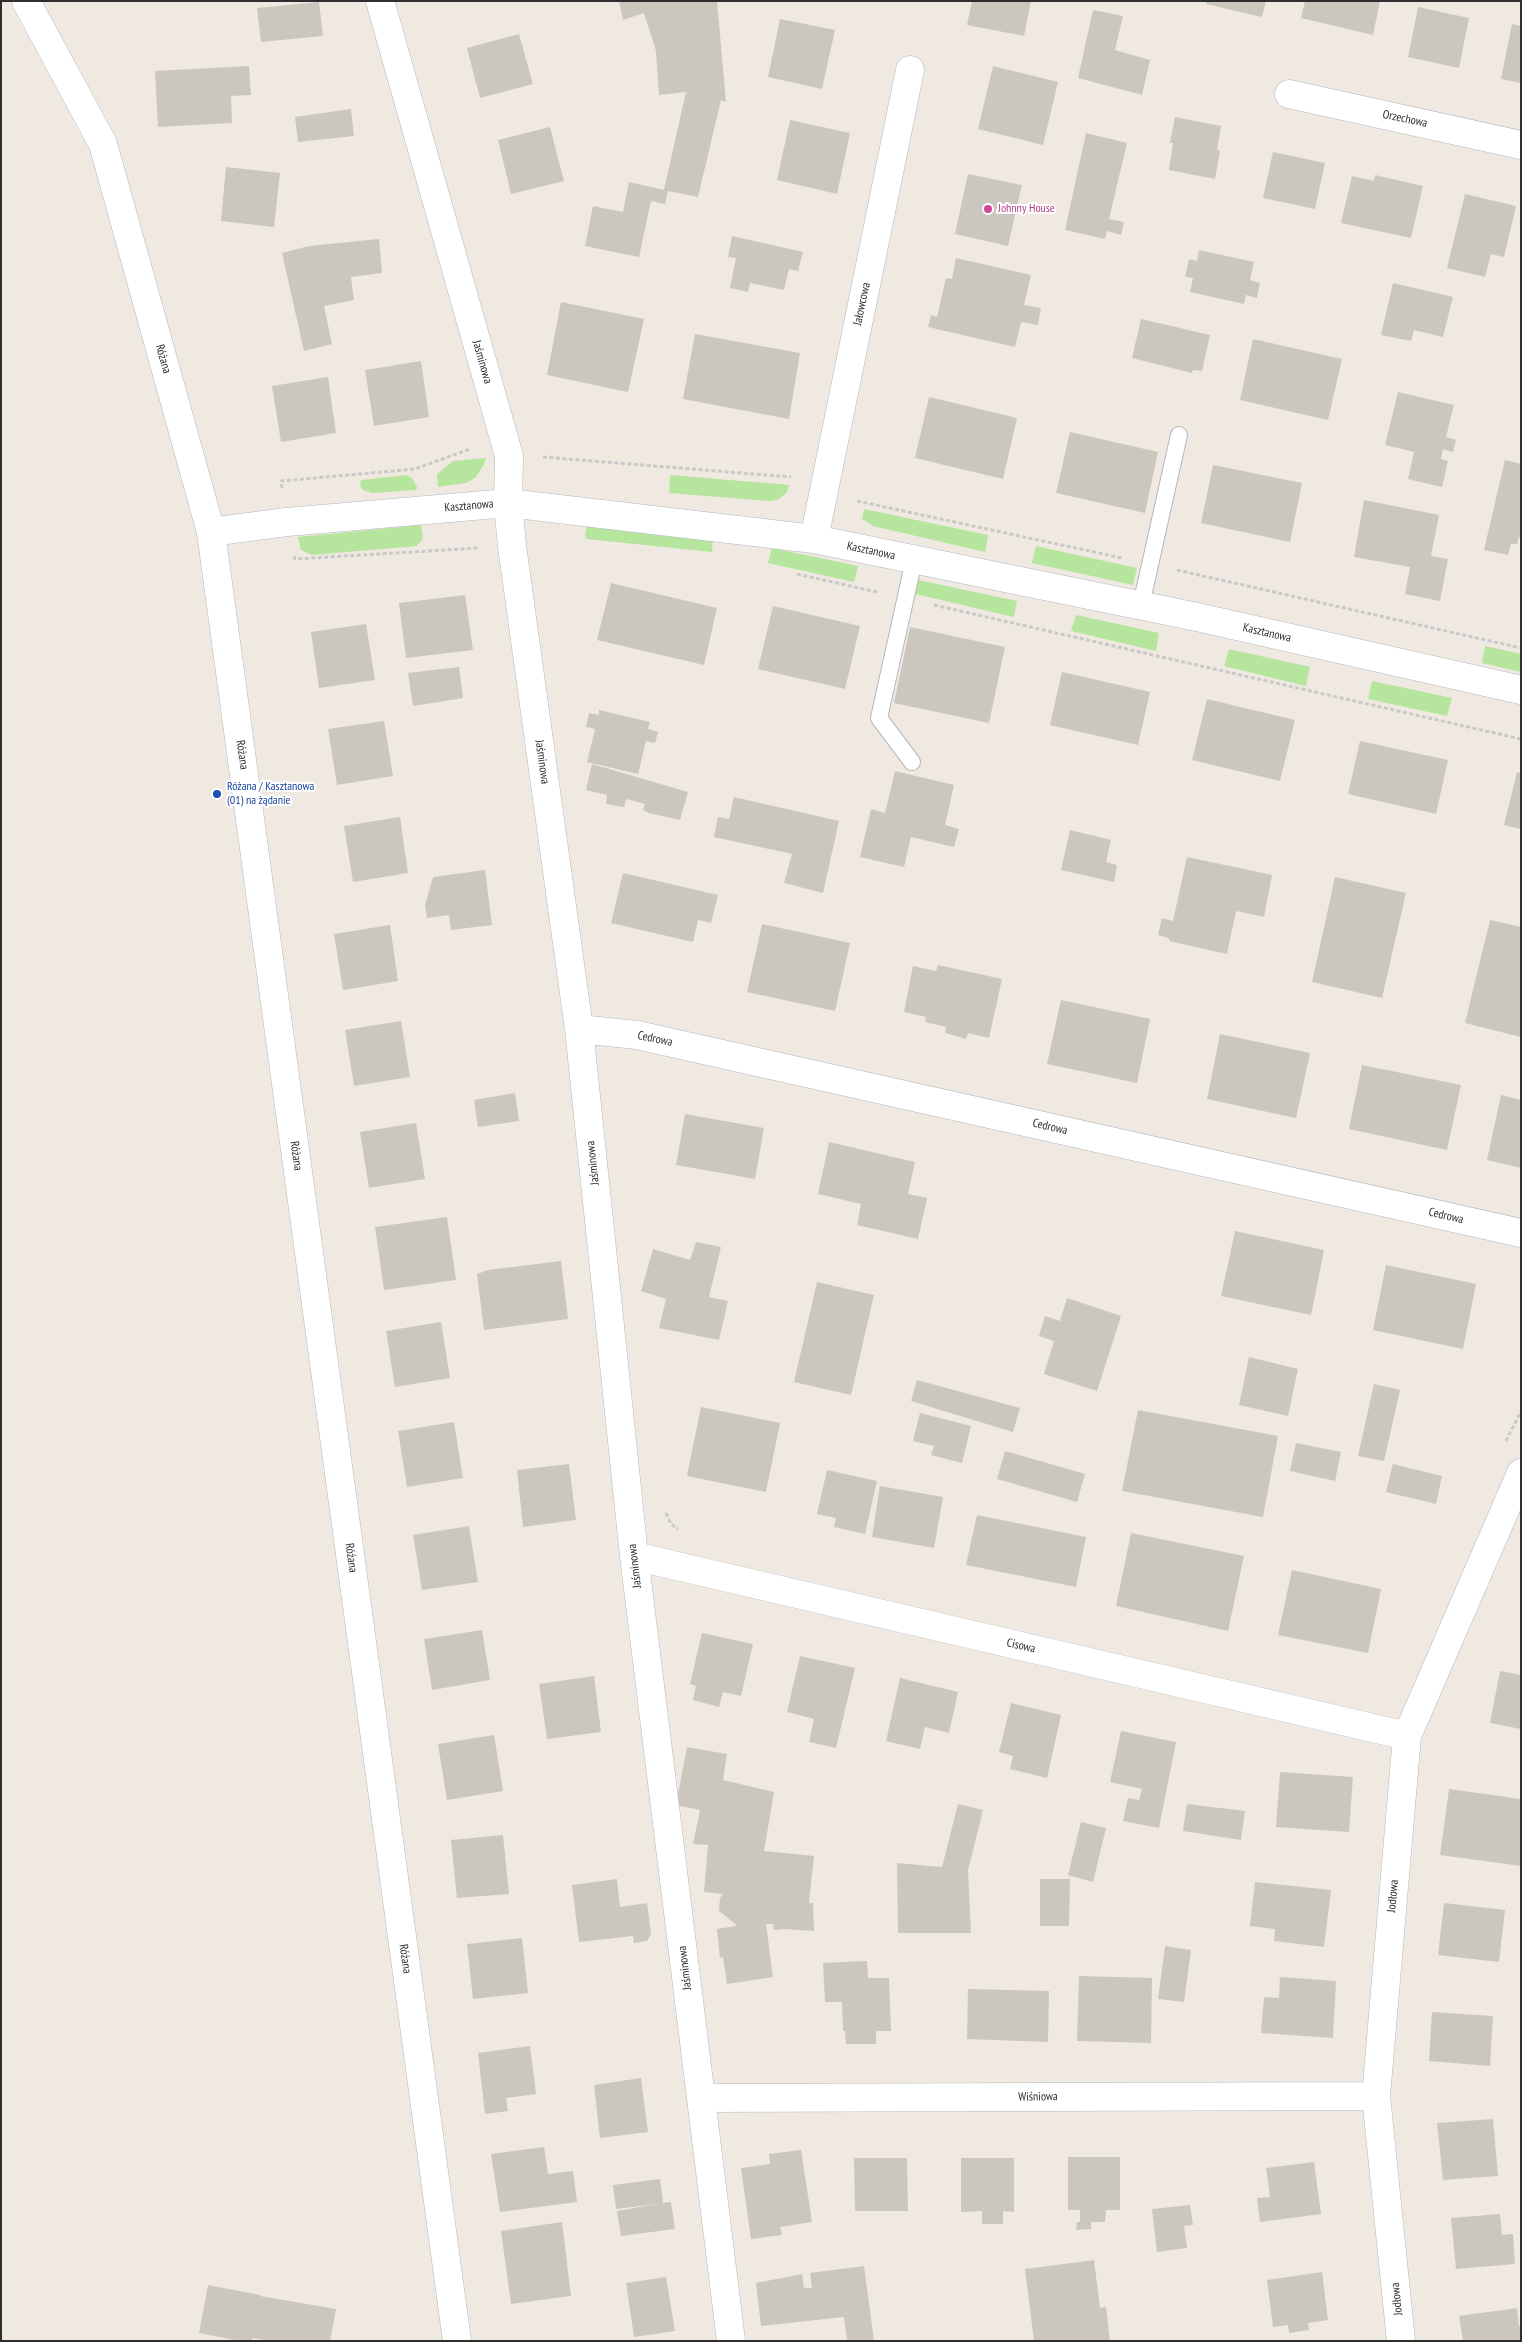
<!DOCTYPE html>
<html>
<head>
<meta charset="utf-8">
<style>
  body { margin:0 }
  #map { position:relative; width:1522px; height:2342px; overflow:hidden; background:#efe9e1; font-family:"PT Sans Narrow",sans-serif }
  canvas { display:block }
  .frame { position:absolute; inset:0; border:2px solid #2e2e2e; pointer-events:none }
</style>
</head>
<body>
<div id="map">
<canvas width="1522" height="2342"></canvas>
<div class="frame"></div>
</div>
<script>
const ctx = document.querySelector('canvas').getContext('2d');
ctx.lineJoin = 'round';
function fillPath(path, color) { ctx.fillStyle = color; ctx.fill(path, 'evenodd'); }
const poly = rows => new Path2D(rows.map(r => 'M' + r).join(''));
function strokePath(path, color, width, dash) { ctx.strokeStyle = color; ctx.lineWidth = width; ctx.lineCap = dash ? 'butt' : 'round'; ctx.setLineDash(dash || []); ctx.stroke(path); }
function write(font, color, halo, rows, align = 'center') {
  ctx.font = font + ' "PT Sans Narrow",sans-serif'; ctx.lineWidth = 4; ctx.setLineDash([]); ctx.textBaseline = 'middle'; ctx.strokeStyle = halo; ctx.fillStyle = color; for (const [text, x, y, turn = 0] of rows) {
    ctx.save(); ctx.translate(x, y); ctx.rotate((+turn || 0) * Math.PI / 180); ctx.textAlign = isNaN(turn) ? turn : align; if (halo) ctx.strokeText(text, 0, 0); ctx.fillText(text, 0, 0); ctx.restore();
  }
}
fillPath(poly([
  [486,458,483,466,476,477,466,483,438,487,437,474,453,461],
  [406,475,412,478,417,487,416,490,372,493,363,490,360,486,361,480],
  [670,475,789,485,787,492,779,499,769,501,669,493],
  [864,509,988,535,985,552,873,526,862,519],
  [421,525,423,539,417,546,312,555,301,550,298,537],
  [587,525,713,538,712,552,587,539,585,535],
  [1036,546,1137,568,1133,585,1032,563],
  [772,548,858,566,854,582,768,563],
  [918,580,1017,601,1014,617,915,594],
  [1076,615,1159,633,1156,651,1071,631],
  [1485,646,1521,654,1521,672,1482,663],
  [1229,649,1310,667,1306,686,1224,666],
  [1372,681,1452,698,1447,716,1368,699]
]), '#b6e59e');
fillPath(poly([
  [619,1,717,1,726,102,721,100,698,197,668,191,665,204,651,201,639,257,585,246,593,206,623,212,629,182,664,190,686,92,659,95,656,51,644,13,623,20],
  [972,1,1031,1,1024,36,967,25],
  [1207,1,1266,1,1262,17,1206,4],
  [1305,1,1380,1,1373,35,1301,18],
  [319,2,323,36,261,42,257,8],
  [1418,7,1469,18,1459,68,1408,57],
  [1093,10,1123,16,1115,50,1150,60,1142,95,1078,78],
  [780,19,835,30,822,89,768,77],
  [1512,24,1521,26,1521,83,1501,79],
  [519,34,533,84,480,98,467,48],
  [249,66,251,95,231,96,232,123,158,127,155,71],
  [993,66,1058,82,1043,145,978,129],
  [351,109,354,136,298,142,295,117],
  [1175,117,1221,126,1217,150,1220,151,1215,179,1169,170,1173,143,1170,143],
  [790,120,850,133,837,194,777,180],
  [550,127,564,181,511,194,498,140],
  [1086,133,1127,143,1109,219,1124,222,1121,235,1107,231,1105,239,1065,230],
  [1273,152,1325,163,1315,209,1263,198],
  [226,167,280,173,274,227,221,221],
  [968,174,1022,185,1008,246,955,234],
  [1375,175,1423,186,1411,238,1341,223,1352,176,1374,181],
  [1465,194,1516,206,1504,257,1491,254,1485,277,1447,268],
  [732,236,803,252,798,271,789,269,784,290,750,283,748,292,730,288,736,258,728,257],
  [379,239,382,273,351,277,354,300,324,306,332,344,304,351,282,253,309,246],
  [1199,250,1254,262,1250,280,1260,283,1257,298,1246,295,1244,304,1190,292,1193,278,1185,277,1189,259,1197,261],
  [956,258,1031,275,1024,305,1041,308,1038,325,1021,322,1015,347,928,327,931,315,937,317,946,278,952,279],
  [1393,283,1453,297,1443,337,1414,330,1411,341,1381,335],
  [561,302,644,319,628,392,547,375],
  [1141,319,1210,335,1202,371,1193,370,1192,373,1132,358],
  [695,334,800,353,789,419,683,399],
  [1253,339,1342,359,1328,420,1240,400],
  [421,361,429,417,374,426,365,370],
  [328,377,336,433,281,442,272,386],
  [1398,392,1454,405,1446,437,1456,440,1453,452,1443,449,1441,459,1448,461,1442,487,1408,479,1414,452,1385,445],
  [929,397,1017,418,1003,479,915,458],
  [1070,432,1158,452,1145,513,1056,493],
  [1505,460,1521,464,1521,538,1519,537,1517,544,1511,544,1508,555,1484,550],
  [1213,465,1302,483,1290,542,1201,523],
  [1364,500,1439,515,1431,556,1448,559,1440,601,1405,594,1410,567,1354,557],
  [611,583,717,608,704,665,597,640],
  [465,595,473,650,406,658,399,603],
  [773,606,860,626,845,689,758,669],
  [366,624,375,680,319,688,311,632],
  [910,627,1005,647,989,723,894,703],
  [459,667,463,698,413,706,408,673],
  [1062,672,1150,692,1138,745,1050,725],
  [1207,699,1295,720,1280,781,1192,760],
  [599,710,650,722,648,729,658,732,655,743,646,741,638,774,587,762,595,729,586,727,589,713,599,715],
  [384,721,393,776,337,785,328,729],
  [1360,741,1448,760,1436,814,1348,794],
  [592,764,688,792,680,820,649,813,643,810,645,804,626,799,624,807,606,804,607,795,586,790],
  [895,771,954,785,945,825,959,829,954,847,911,837,904,867,860,857,871,809,885,813],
  [1517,772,1521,773,1521,829,1504,825],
  [734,797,839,821,823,893,784,883,792,854,714,837,718,817,729,819],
  [400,817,408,873,353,882,344,826],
  [1070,830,1111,840,1106,862,1117,865,1114,882,1061,870],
  [1187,857,1272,875,1264,917,1236,911,1227,954,1169,941,1169,938,1158,935,1162,918,1173,921],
  [485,870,492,925,451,930,449,915,427,918,425,905,433,877],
  [623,873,718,895,711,923,698,920,693,942,611,923],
  [1335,877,1406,893,1382,998,1312,982],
  [1490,920,1521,927,1521,1037,1465,1023],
  [762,924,850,943,835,1011,747,992],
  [390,925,398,981,343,990,334,934],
  [938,965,1002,979,989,1038,968,1033,966,1039,945,1033,946,1027,925,1022,926,1017,904,1012,913,966,936,971],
  [1061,1000,1150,1019,1137,1083,1047,1064],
  [401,1021,410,1077,354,1086,345,1030],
  [1220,1034,1310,1053,1296,1118,1207,1099],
  [1362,1065,1461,1085,1447,1150,1349,1129],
  [515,1093,519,1121,478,1127,474,1100],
  [1501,1095,1521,1100,1521,1168,1487,1160],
  [685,1114,764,1128,755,1179,676,1165],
  [416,1123,425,1179,369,1188,360,1132],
  [829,1142,915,1162,908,1194,927,1198,918,1239,857,1225,861,1204,818,1194],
  [447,1217,456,1280,384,1290,375,1227],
  [1235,1231,1324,1250,1311,1315,1221,1296],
  [696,1242,721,1247,709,1297,728,1301,719,1340,659,1328,666,1299,641,1291,653,1249,690,1260],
  [561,1261,568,1319,484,1330,477,1274,488,1270],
  [1386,1265,1476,1284,1463,1349,1373,1330],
  [817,1282,874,1295,851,1395,794,1382],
  [1067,1298,1121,1316,1097,1391,1044,1374,1054,1341,1039,1336,1045,1316,1060,1321],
  [441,1322,450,1378,395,1387,386,1331],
  [1249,1357,1298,1369,1288,1416,1239,1405],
  [917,1380,1020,1408,1013,1432,911,1401],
  [1374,1384,1400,1390,1384,1461,1358,1456],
  [701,1407,780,1423,766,1492,687,1476],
  [1138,1410,1278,1436,1263,1517,1122,1491],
  [920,1413,971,1426,962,1463,931,1455,934,1446,913,1441],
  [454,1422,463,1478,407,1487,398,1431],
  [1296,1443,1341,1452,1335,1481,1290,1471],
  [1005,1451,1085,1474,1077,1502,997,1479],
  [569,1464,576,1520,523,1527,517,1470],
  [1393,1464,1442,1476,1436,1504,1386,1492],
  [827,1470,877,1481,865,1534,834,1527,836,1518,817,1514],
  [880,1486,943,1497,934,1548,872,1537],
  [977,1515,1086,1537,1076,1587,966,1565],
  [469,1526,478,1582,422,1590,413,1535],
  [1131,1533,1244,1556,1228,1631,1116,1606],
  [1292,1570,1381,1589,1368,1653,1278,1635],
  [482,1630,490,1680,432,1690,424,1639],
  [702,1633,753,1644,741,1696,723,1692,719,1707,693,1700,696,1686,690,1684],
  [800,1656,855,1668,836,1748,809,1742,814,1719,787,1712],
  [1500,1671,1521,1675,1521,1729,1490,1723],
  [594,1676,601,1732,547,1739,539,1684],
  [900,1678,958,1692,949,1733,925,1727,920,1749,886,1741],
  [1011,1703,1061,1715,1047,1778,1010,1769,1013,1756,999,1752],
  [1121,1731,1176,1742,1159,1828,1123,1821,1128,1798,1139,1800,1142,1789,1110,1782],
  [494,1735,503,1791,447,1800,438,1744],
  [687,1747,727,1754,723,1780,774,1792,764,1851,814,1856,809,1903,813,1903,814,1931,784,1929,774,1930,773,1924,766,1924,773,1977,727,1984,723,1957,720,1958,717,1929,736,1926,735,1924,719,1911,720,1898,723,1894,704,1892,708,1845,693,1844,700,1810,676,1805],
  [1280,1772,1353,1777,1349,1832,1276,1827],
  [1449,1789,1521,1799,1521,1866,1440,1855],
  [958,1804,983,1810,968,1870,971,1933,898,1933,897,1863,942,1867],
  [1187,1804,1245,1811,1241,1840,1183,1831],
  [1081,1822,1106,1828,1093,1882,1068,1875],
  [503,1835,509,1894,457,1898,451,1840],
  [617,1879,620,1907,647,1903,651,1934,647,1941,634,1943,633,1936,579,1942,572,1885],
  [1040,1879,1070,1879,1069,1926,1040,1926],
  [1255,1882,1331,1890,1324,1947,1274,1941,1275,1929,1250,1926],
  [1444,1903,1505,1910,1499,1962,1438,1955],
  [522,1938,528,1993,473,1999,467,1944],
  [1165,1946,1191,1950,1184,2002,1158,1999],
  [867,1961,868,1978,889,1978,891,2031,876,2031,876,2044,846,2044,845,2031,843,2031,842,2002,825,2002,823,1963],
  [1079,1976,1152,1978,1151,2043,1077,2041],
  [1280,1977,1336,1981,1333,2038,1261,2033,1264,1997,1279,1998],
  [968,1989,1049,1991,1048,2042,967,2039],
  [1432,2012,1493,2016,1490,2066,1429,2061],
  [530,2046,536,2094,506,2098,508,2111,485,2114,478,2053],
  [641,2078,648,2132,600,2138,594,2085],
  [1493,2119,1498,2176,1443,2180,1437,2123],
  [544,2147,548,2174,573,2171,577,2202,500,2212,491,2154],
  [801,2150,812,2222,780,2227,782,2235,751,2239,741,2168,770,2164,769,2154],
  [1068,2157,1120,2157,1120,2210,1106,2210,1105,2222,1091,2222,1091,2229,1076,2230,1077,2222,1080,2222,1080,2210,1068,2210],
  [854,2158,907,2158,908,2211,855,2211],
  [961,2158,1014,2158,1014,2212,1003,2211,1003,2224,982,2224,982,2211,961,2212],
  [1314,2162,1321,2214,1260,2222,1257,2198,1270,2197,1266,2168],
  [660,2179,663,2203,671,2202,675,2229,621,2236,617,2211,657,2204,616,2209,613,2185],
  [1190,2205,1193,2225,1184,2226,1187,2248,1157,2252,1152,2209],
  [1500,2214,1502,2235,1513,2234,1515,2264,1456,2269,1451,2218],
  [562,2222,571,2296,511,2304,501,2231],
  [1094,2260,1100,2308,1106,2307,1110,2341,1034,2341,1025,2269],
  [864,2266,874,2341,847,2341,844,2317,761,2326,756,2283,802,2274,804,2288,812,2288,810,2273],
  [1322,2272,1328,2320,1308,2323,1309,2330,1289,2333,1288,2325,1273,2327,1267,2280],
  [666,2277,675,2331,634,2337,626,2283],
  [208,2285,260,2295,260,2296,336,2309,330,2341,269,2341,252,2338,252,2341,240,2341,199,2333],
  [1517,2308,1519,2326,1521,2326,1521,2341,1463,2341,1459,2316]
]), '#cbc7bf');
const service = poly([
  [1141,605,1179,435],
  [912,762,879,718,914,560]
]);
const minor = poly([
  [380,1,509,456,508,503,512,546,579,1029,634,1556,731,2341],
  [1289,94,1521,145],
  [211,532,287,522,508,503,814,539,1197,617,1521,690],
  [814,539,910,70],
  [579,1029,637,1035,1521,1233],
  [634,1556,1407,1736],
  [701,2098,1376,2096],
  [1401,2341,1376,2096,1407,1736,1521,1473]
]);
const tertiary = poly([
  [26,1,103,144,211,532,457,2341]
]);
strokePath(service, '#b4b7c1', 18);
strokePath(minor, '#b4b7c1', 29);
strokePath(tertiary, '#b4b7c1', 29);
strokePath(poly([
  [543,457,791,477],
  [282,488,281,481,415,469,470,449],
  [857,501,1122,558],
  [294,556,295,559,478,548],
  [1177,570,1521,648],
  [797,574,877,592],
  [934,605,1521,739],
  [1506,1441,1521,1411],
  [666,1513,671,1524,678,1529]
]), '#c9c9c9', 3, [4, 2.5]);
strokePath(service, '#fff', 16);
strokePath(minor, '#fff', 28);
strokePath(tertiary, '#fff', 28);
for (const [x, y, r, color] of [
  [988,209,5,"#d1479c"],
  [217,794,5,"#1a4fb4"]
]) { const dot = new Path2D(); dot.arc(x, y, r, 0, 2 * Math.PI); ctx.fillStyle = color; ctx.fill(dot); strokePath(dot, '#fff', 2); }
write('12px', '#2e2e2e', '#fff', [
  ["Orzechowa",1405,119,12],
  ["Jałowcowa",862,304,-78],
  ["Różana",163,359,74],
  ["Jaśminowa",482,362,74],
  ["Kasztanowa",469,506,-5],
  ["Kasztanowa",871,551,12],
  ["Kasztanowa",1267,633,13],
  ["Różana",242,755,82],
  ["Jaśminowa",542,762,82],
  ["Cedrowa",655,1039,12],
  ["Cedrowa",1050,1127,13],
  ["Różana",296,1156,82],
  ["Jaśminowa",593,1163,-96],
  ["Cedrowa",1446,1216,13],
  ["Różana",351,1558,82],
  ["Jaśminowa",635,1566,-97],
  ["Cisowa",1021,1646,13],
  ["Jodłowa",1393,1896,-85],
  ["Różana",405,1959,82],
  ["Jaśminowa",685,1968,-97],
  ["Wiśniowa",1038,2097,-1],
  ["Jodłowa",1397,2299,-96]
]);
write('12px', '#b23c85', '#fff', [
  ["Johnny House",998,209]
], 'left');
write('12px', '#164399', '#fff', [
  ["Różana / Kasztanowa",227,787],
  ["(01) na żądanie",227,801]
], 'left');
</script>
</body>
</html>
